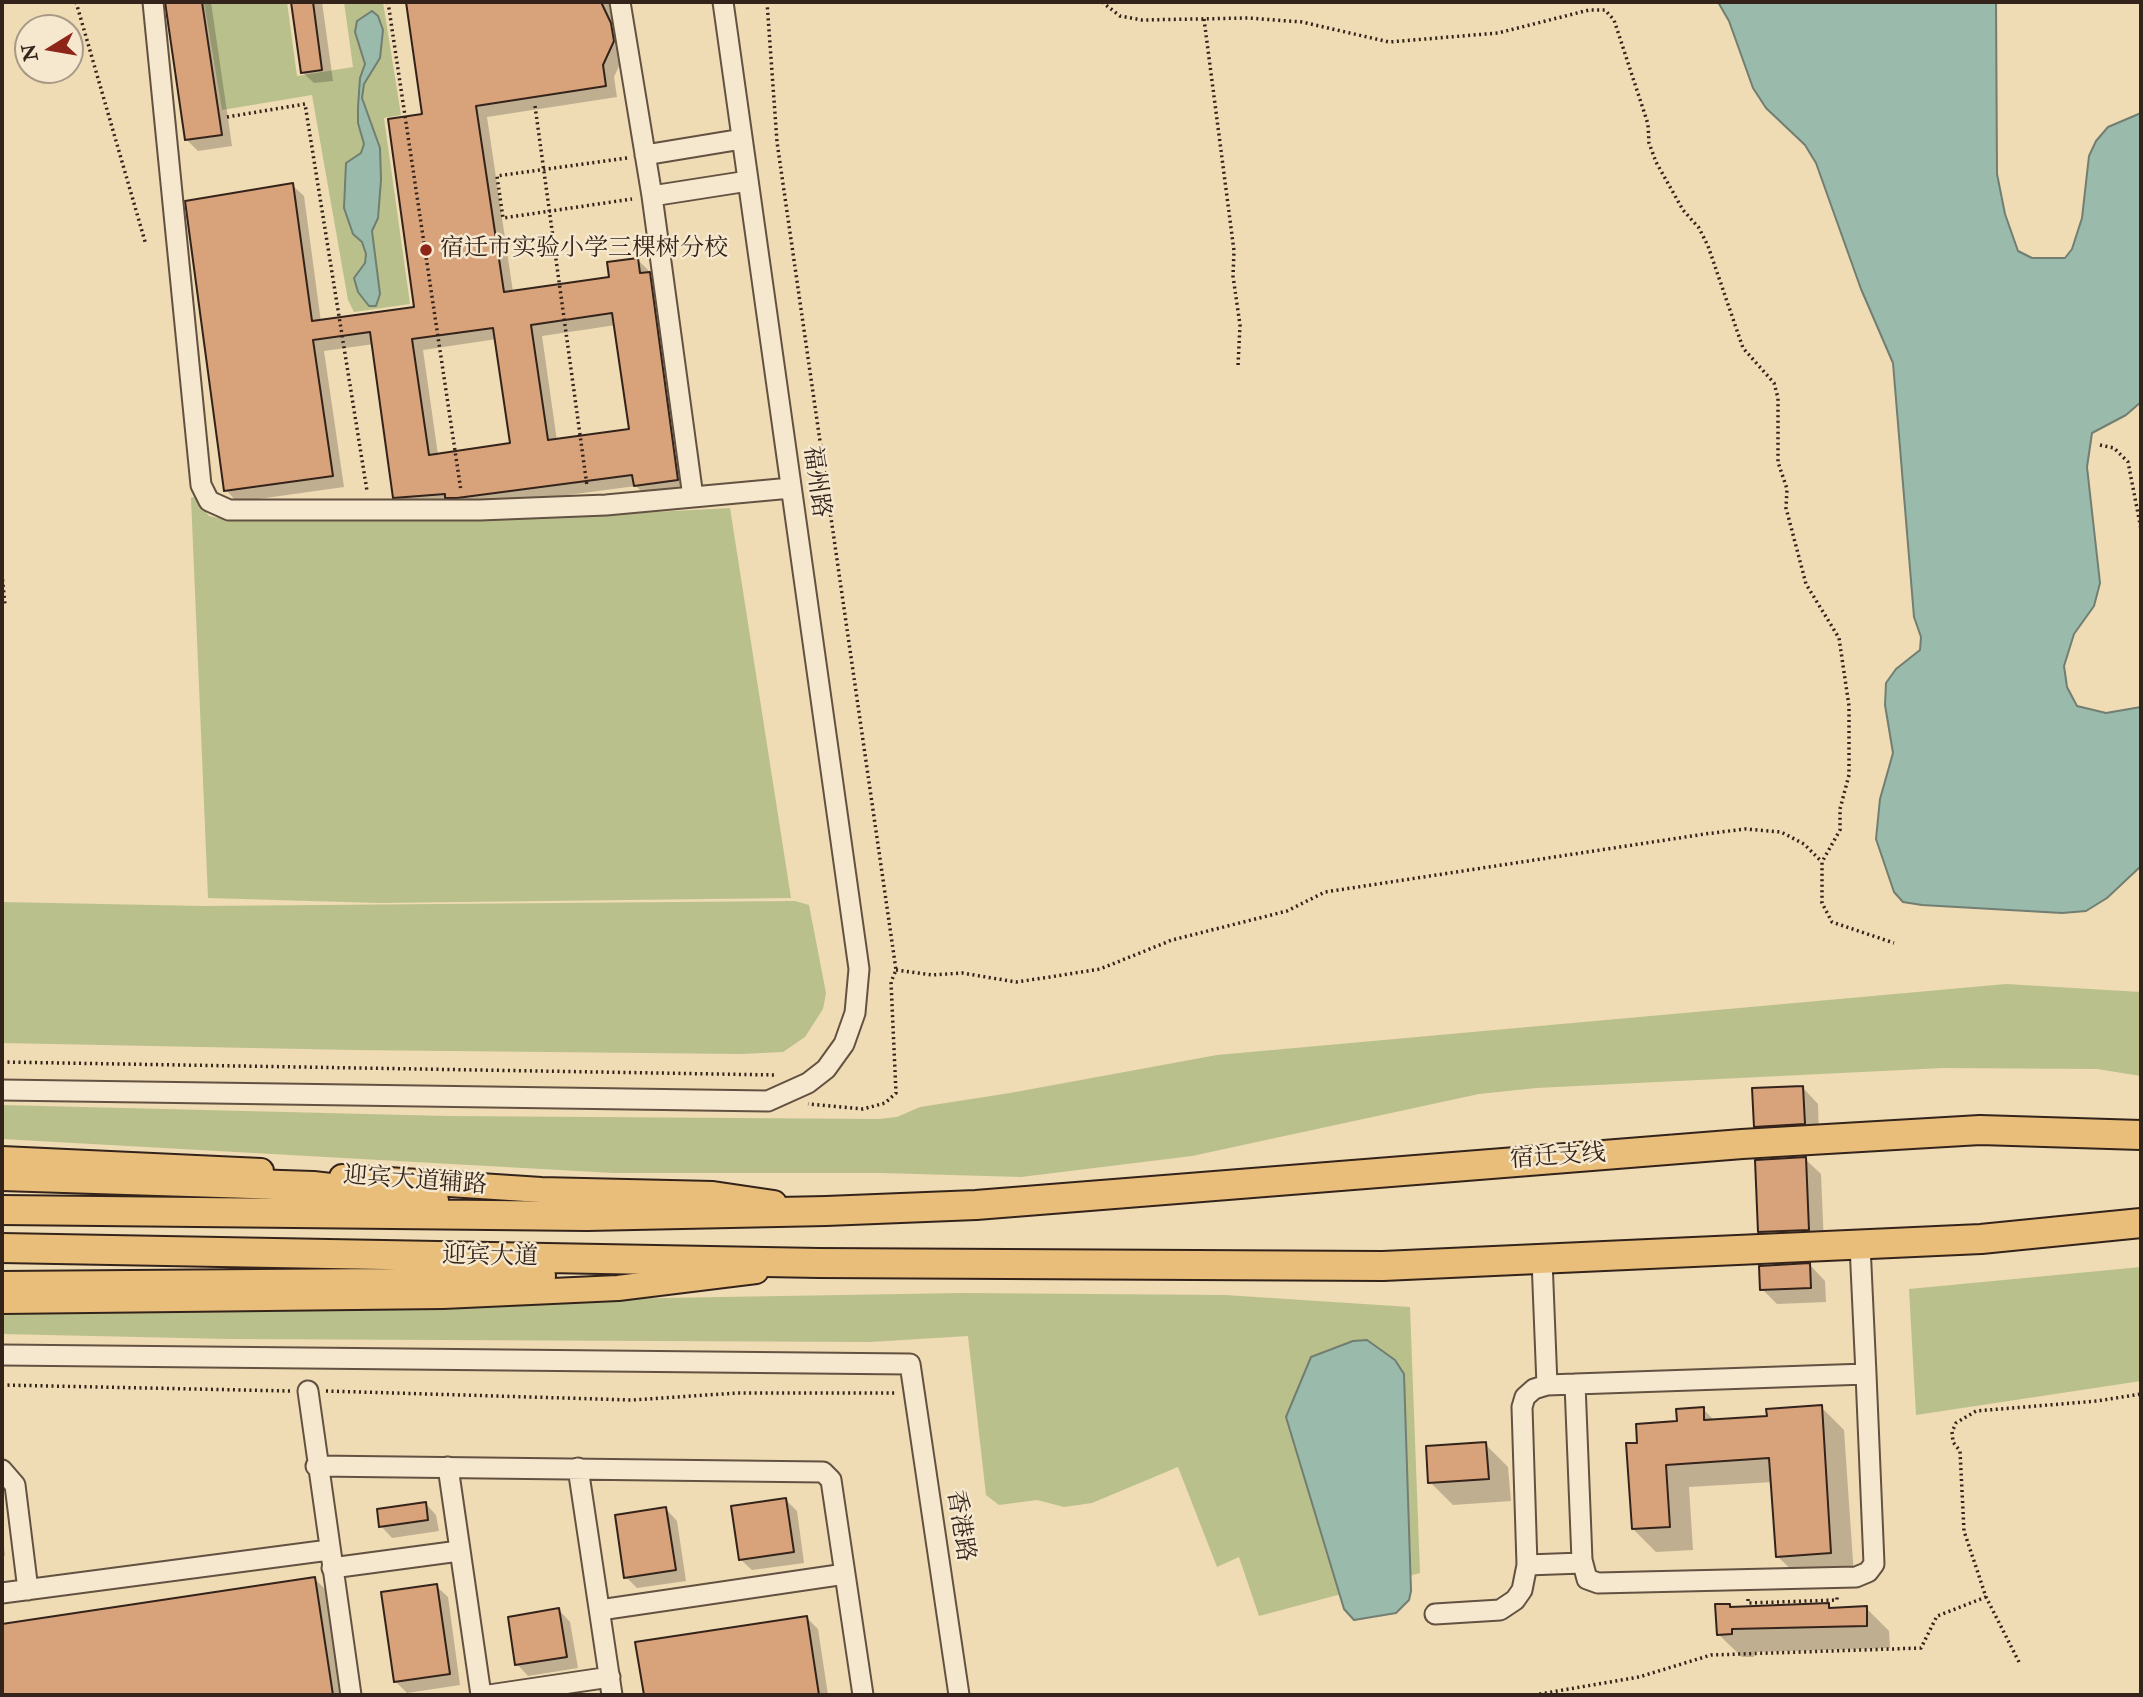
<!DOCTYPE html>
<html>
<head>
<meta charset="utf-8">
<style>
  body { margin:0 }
  #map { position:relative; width:2143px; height:1697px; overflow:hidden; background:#efdbb4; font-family:"IM FELL Double Pica",serif }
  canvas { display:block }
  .frame { position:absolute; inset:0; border:4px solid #34231b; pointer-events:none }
  .north { position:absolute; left:14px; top:14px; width:70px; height:70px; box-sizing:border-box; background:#f5e8ce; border:2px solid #a89986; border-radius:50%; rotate:259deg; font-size:19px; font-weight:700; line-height:28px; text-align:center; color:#34231b }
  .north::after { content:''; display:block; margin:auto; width:24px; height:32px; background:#8f2418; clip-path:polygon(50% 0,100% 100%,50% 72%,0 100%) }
</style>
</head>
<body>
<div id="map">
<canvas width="2143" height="1697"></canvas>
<div class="frame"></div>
<div class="north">N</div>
</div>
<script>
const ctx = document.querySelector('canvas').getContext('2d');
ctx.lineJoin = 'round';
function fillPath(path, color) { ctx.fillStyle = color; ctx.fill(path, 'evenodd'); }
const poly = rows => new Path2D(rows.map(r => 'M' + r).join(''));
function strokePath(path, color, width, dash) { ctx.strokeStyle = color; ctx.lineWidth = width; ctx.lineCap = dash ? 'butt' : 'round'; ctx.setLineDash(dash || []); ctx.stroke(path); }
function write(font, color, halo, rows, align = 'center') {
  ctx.font = font + ' "IM FELL Double Pica","Noto Serif SC",serif'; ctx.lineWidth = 5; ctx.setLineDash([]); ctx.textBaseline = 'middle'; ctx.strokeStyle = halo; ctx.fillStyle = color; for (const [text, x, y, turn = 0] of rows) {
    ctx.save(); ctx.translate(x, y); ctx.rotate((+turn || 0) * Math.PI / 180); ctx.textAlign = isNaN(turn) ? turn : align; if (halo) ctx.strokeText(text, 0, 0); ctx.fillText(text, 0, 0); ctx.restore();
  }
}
fillPath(poly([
  [204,2,287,2,297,76,353,67,344,2,383,2,401,115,384,118,410,304,354,312,348,300,312,95,222,110],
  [194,497,209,516,224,519,597,515,730,508,791,898,379,903,208,898,191,498],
  [795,901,809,905,826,993,823,1009,805,1037,783,1052,741,1054,353,1050,2,1043,2,902,203,906],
  [2006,984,2141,992,2141,1076,2097,1069,1943,1068,1536,1088,1479,1094,1192,1156,1021,1177,881,1173,613,1173,2,1139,2,1105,447,1116,879,1119,897,1117,920,1107,1010,1093,1217,1055],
  [2141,1267,2141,1381,1916,1415,1909,1289],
  [962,1293,1225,1295,1410,1307,1420,1573,1259,1616,1239,1557,1217,1567,1178,1467,1092,1503,1064,1507,1037,1500,999,1505,986,1495,968,1336,870,1342,229,1339,2,1334,2,1309]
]), '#bac08c');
const water = poly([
  [1718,2,1996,2,1997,174,2005,214,2018,251,2032,258,2065,258,2072,249,2082,218,2089,156,2096,141,2108,127,2141,113,2141,402,2126,415,2092,433,2087,467,2100,583,2094,606,2074,634,2064,666,2067,687,2077,706,2106,713,2141,707,2141,866,2107,898,2086,911,2062,913,1922,905,1903,902,1894,892,1876,839,1880,799,1893,753,1885,705,1886,683,1896,669,1920,650,1921,637,1914,617,1893,363,1861,289,1816,163,1805,145,1766,108,1753,88,1729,21,1718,2],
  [372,11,378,16,383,30,380,58,364,84,362,98,380,148,381,180,378,218,372,231,380,294,376,306,369,306,358,292,354,278,365,263,366,254,362,242,353,234,344,208,346,163,361,153,364,144,358,123,358,107,360,78,365,64,355,32,357,21,372,11],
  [1367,1340,1395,1360,1404,1374,1411,1591,1409,1600,1396,1613,1354,1620,1344,1609,1286,1417,1311,1357,1353,1341,1367,1340]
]);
fillPath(water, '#9abbab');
strokePath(water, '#717e71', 2);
fillPath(poly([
  [167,2,211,2,232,146,198,151,187,140],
  [292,2,322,2,333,81,314,83,302,72],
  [408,2,608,2,622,36,625,53,614,77,617,97,487,117,513,292,611,278,637,259,649,271,661,285,689,491,647,497,636,486,469,508,406,508,395,497,374,344,324,351,344,487,237,502,226,490,292,185,304,196,321,322,416,308,424,116],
  [616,325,631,430,557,441,542,336],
  [497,339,512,445,438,455,423,350],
  [1803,1088,1818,1104,1819,1138,1771,1141,1755,1126],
  [1805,1159,1821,1174,1824,1245,1775,1247,1760,1232],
  [1810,1265,1825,1281,1826,1302,1777,1304,1762,1289],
  [1821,1407,1844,1430,1854,1576,1801,1579,1777,1556,1773,1482,1689,1487,1693,1550,1656,1552,1633,1529,1639,1444,1703,1409,1715,1421,1769,1418],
  [1485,1444,1508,1467,1511,1501,1453,1505,1430,1482],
  [786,1500,797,1511,804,1563,752,1570,740,1559],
  [425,1503,436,1515,439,1531,392,1538,381,1526],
  [666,1509,677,1521,686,1581,637,1588,626,1577],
  [2,1531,5,1556,2,1556],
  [315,1579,326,1590,342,1695,2,1695,2,1626],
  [436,1586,448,1597,460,1685,407,1693,395,1681],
  [1730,1605,1733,1609,1829,1605,1833,1610,1866,1608,1889,1631,1890,1648,1754,1652,1754,1657,1742,1657,1718,1634],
  [559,1610,570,1622,578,1668,528,1676,517,1664],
  [806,1617,818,1629,828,1695,645,1695,637,1643]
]), '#0003');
const building = poly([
  [165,2,202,2,222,135,185,140,165,2],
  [291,2,313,2,322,70,301,73,291,2],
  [406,2,601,2,611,23,614,41,603,65,606,86,476,106,504,292,609,277,607,262,638,258,640,273,650,272,678,480,634,486,632,475,457,498,445,498,445,494,393,498,370,332,313,340,333,476,224,491,185,201,293,183,312,321,414,307,388,119,422,114,406,2],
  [612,313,629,429,548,440,531,325,612,313],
  [493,328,510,443,429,455,412,339,493,328],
  [1803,1086,1805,1124,1754,1127,1752,1088,1803,1086],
  [1806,1157,1809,1230,1758,1232,1755,1160,1806,1157],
  [1810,1263,1811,1288,1760,1290,1759,1266,1810,1263],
  [1822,1405,1831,1553,1776,1557,1769,1458,1666,1465,1670,1527,1632,1529,1626,1443,1637,1443,1636,1424,1677,1421,1676,1409,1704,1407,1704,1420,1767,1416,1766,1409,1822,1405],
  [1486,1442,1489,1479,1428,1483,1426,1446,1486,1442],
  [786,1498,794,1552,739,1560,731,1506,786,1498],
  [426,1502,428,1520,379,1527,377,1509,426,1502],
  [666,1507,676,1570,624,1578,615,1515,666,1507],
  [315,1577,333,1695,2,1695,2,1624,315,1577],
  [437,1584,450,1674,394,1682,381,1592,437,1584],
  [1829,1603,1829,1608,1867,1606,1867,1626,1732,1629,1732,1634,1717,1635,1715,1604,1730,1604,1730,1607,1829,1603],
  [559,1608,567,1657,515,1665,508,1617,559,1608],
  [807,1616,819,1695,644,1695,635,1642,807,1616]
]);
fillPath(building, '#d8a37b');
strokePath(building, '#34231b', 2);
const minor = poly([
  [153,2,201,485,209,501,229,510,480,510,606,505,791,488],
  [620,2,652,196,693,497],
  [645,155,742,139],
  [652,196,748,181],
  [2,1090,768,1101,808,1083,826,1069,844,1044,855,1013,859,969,723,2],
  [1860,1245,1866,1374],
  [1542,1260,1547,1385,1575,1384,1866,1374,1874,1564,1868,1572,1856,1577,1598,1583,1587,1579,1582,1560,1575,1384],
  [2,1355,910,1364,959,1695],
  [1547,1385,1534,1389,1525,1397,1522,1407,1527,1565,1582,1563],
  [308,1391,351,1695],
  [316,1466,823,1472,831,1480,863,1695],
  [448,1467,481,1695],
  [578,1468,612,1695],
  [2,1470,15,1485,28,1590],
  [332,1568,459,1551],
  [2,1593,329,1550],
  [600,1610,845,1574],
  [1435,1614,1500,1610,1515,1600,1522,1590,1527,1565],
  [489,1695,610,1677]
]);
const major = poly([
  [2,1159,261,1171],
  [342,1177,541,1190,713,1194,774,1203],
  [2,1301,443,1296,618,1288,756,1271]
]);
const highway = poly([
  [2,1176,313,1186,434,1200],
  [2,1210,587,1216,826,1211,976,1205,1742,1144,1980,1130,2141,1135],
  [2,1248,819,1263,1383,1266,1981,1239,2141,1223],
  [2,1286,386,1283,541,1276]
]);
strokePath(minor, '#635141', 23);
strokePath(major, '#34231b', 28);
strokePath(highway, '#34231b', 32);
strokePath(poly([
  [76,2,146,245],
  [388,2,461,491],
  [767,2,777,142,896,970,891,982,896,1093,885,1103,863,1109,808,1104],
  [1102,2,1120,16,1142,20,1248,18,1302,22,1389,42,1498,33,1589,10,1605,10,1614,20,1648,124,1649,143,1656,162,1683,210,1699,228,1708,246,1743,348,1774,383,1778,398,1778,462,1787,489,1786,508,1806,584,1839,638,1849,706,1849,775,1840,809,1840,830,1822,862,1822,903,1832,922,1894,943],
  [1204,19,1234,251,1233,276,1240,325,1238,366],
  [535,106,587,486],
  [227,117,305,104,367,491],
  [627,158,497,176,503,218,632,199],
  [2100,445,2114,448,2128,462,2141,529],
  [2,574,5,605],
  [896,970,932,975,962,973,1016,982,1050,977,1100,969,1172,940,1287,911,1325,892,1705,834,1745,829,1781,832,1804,844,1822,862],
  [2,1062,776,1075],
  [2,1385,290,1391],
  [326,1391,632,1400,737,1393,895,1393],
  [1748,1599,1748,1603,1837,1600,1837,1595],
  [2019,1662,1986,1597,1964,1531,1960,1451,1953,1442,1952,1432,1956,1423,1976,1411,2097,1401,2141,1394],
  [1534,1695,1639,1677,1711,1655,1921,1648,1937,1616,1986,1597]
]), '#34231b', 3.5, [2, 3.5]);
strokePath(minor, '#f5e8ce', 19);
strokePath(major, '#e8be7a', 24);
strokePath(highway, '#e8be7a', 28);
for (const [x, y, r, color] of [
  [426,250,7,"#8f2418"]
]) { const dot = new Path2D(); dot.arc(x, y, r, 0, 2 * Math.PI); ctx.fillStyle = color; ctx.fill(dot); strokePath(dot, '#f5e8ce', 2.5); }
write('24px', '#34231b', '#f5e8ce', [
  ["宿迁市实验小学三棵树分校",440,250]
], 'left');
write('24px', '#34231b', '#f5e8ce', [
  ["福州路",815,482,82],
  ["宿迁支线",1558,1158,-4],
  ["迎宾大道辅路",415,1182,4],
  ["迎宾大道",490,1258,1],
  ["香港路",959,1526,81]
]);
</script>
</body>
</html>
